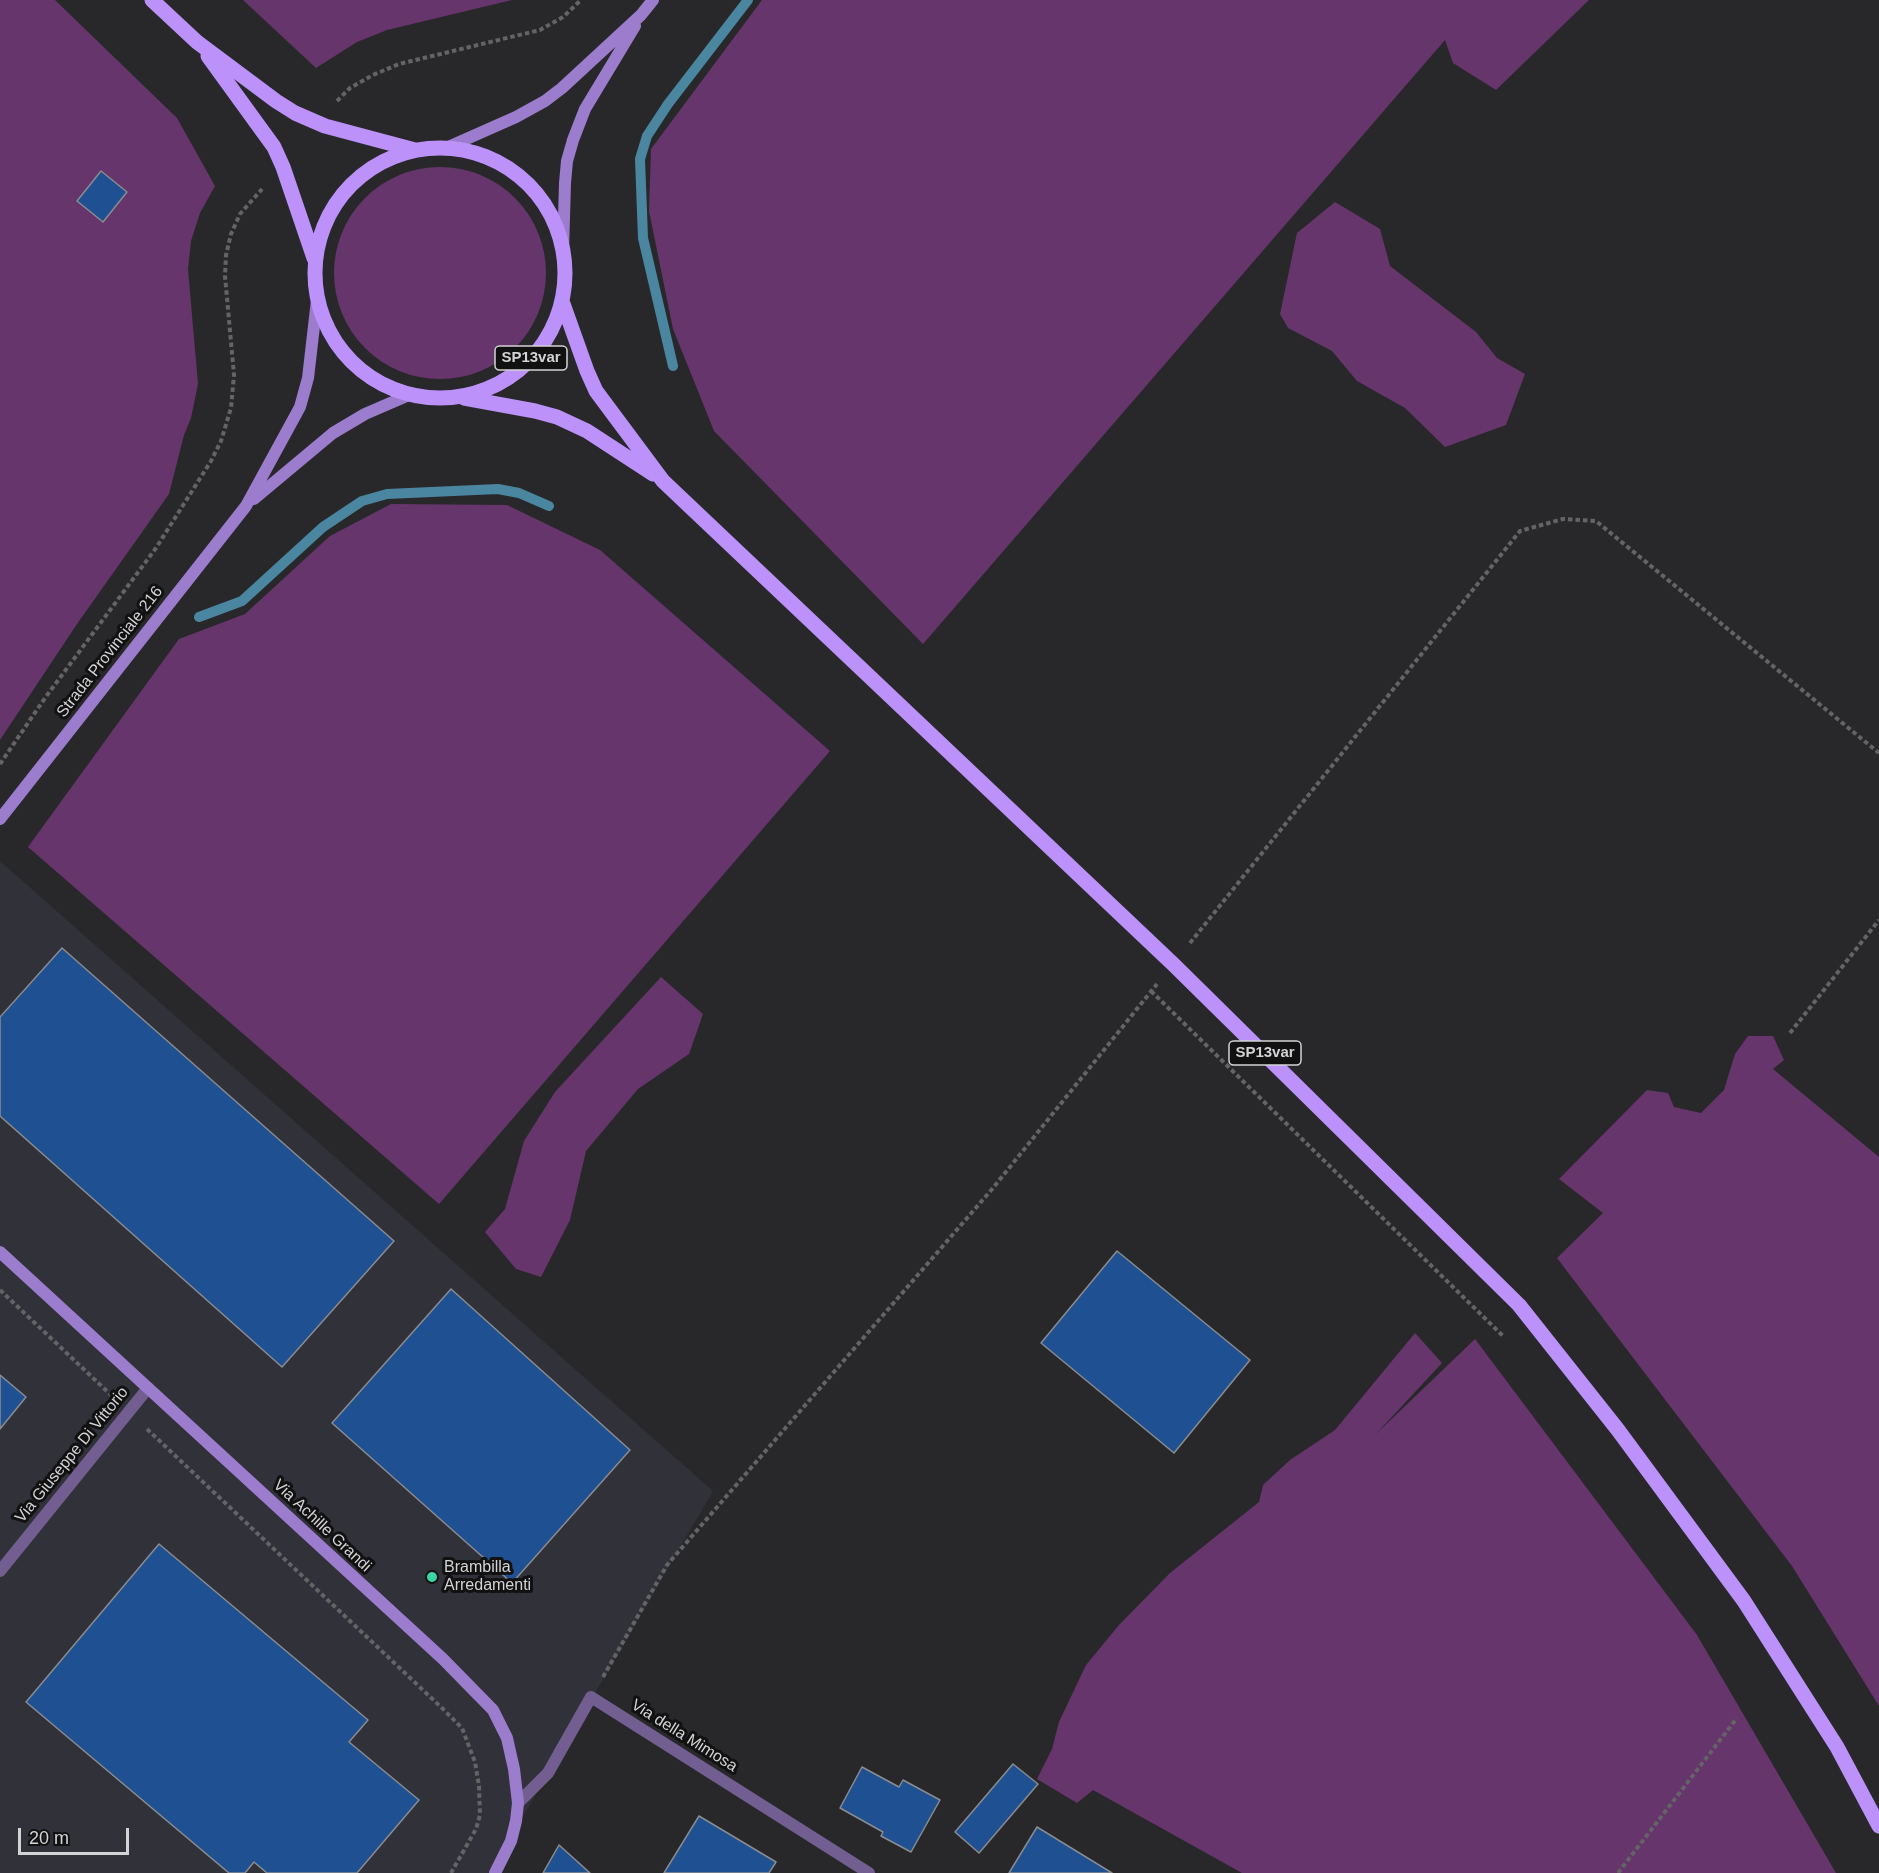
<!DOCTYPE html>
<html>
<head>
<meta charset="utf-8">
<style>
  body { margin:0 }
  #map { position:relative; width:1879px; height:1873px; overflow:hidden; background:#28282b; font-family:Arial,sans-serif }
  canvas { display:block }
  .scale { position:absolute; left:18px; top:1828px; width:111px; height:27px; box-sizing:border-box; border:3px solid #d3d3d5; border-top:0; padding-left:8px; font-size:18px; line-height:21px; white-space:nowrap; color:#d3d3d5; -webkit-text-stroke:4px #111112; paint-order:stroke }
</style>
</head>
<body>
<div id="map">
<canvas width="1879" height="1873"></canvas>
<div class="scale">20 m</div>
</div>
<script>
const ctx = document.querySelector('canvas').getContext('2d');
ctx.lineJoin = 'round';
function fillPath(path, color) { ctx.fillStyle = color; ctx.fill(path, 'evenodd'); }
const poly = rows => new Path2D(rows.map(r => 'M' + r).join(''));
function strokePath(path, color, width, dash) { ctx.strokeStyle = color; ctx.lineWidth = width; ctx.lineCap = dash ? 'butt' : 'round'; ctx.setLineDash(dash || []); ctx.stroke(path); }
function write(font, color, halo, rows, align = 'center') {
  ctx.font = font + ' Arial,sans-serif'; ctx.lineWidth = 6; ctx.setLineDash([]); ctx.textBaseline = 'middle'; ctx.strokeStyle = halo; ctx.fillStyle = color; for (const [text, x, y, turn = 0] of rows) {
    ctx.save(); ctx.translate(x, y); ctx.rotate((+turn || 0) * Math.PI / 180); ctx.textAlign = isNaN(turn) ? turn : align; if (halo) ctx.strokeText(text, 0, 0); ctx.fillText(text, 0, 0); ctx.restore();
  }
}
fillPath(poly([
  [0,861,713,1491,490,1873,0,1873]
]), '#303139');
fillPath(poly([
  [0,0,55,0,177,118,215,186,200,213,191,241,188,269,198,384,191,418,184,435,169,494,77,624,0,740],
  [243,0,512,0,387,30,357,42,316,68],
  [762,0,1589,0,1496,90,1453,63,1445,40,923,644,714,431,673,329,649,211,651,149],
  '334 273a106 106 0 1 1 212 0a106 106 0 1 1-212 0Z',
  [1335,202,1380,229,1390,266,1476,332,1497,358,1525,374,1506,425,1445,447,1405,408,1357,381,1332,351,1288,328,1280,314,1297,233],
  [391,504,507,505,600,550,830,751,439,1204,28,847,179,639,245,614,330,536],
  [661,977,703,1014,689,1054,638,1089,586,1151,570,1220,541,1277,516,1269,485,1232,505,1209,524,1141,555,1092],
  [1748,1036,1773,1036,1784,1060,1773,1069,1879,1157,1879,1706,1792,1566,1557,1258,1603,1213,1559,1179,1647,1090,1668,1093,1674,1107,1701,1113,1724,1090,1735,1054],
  [1415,1333,1442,1363,1376,1434,1475,1339,1697,1635,1836,1873,1242,1873,1093,1790,1077,1803,1037,1779,1052,1749,1059,1722,1086,1665,1119,1625,1170,1573,1259,1502,1263,1485,1290,1460,1335,1430]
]), '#66356b');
strokePath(poly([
  [673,366,643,238,640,159,647,136,668,104,748,0],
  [199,617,242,601,323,527,362,501,387,494,498,489,519,493,549,506]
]), '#4a86a0', 10);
const building = poly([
  [101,171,127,192,103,222,77,201,101,171],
  [62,948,394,1241,282,1367,0,1116,0,1017,62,948],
  [1117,1251,1250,1360,1174,1453,1041,1343,1117,1251],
  [451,1289,630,1450,512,1583,332,1423,451,1289],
  [0,1375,26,1397,0,1429,0,1375],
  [159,1544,368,1720,349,1742,419,1800,357,1873,267,1873,254,1862,245,1873,229,1873,26,1702,159,1544],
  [1013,1764,1038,1784,979,1853,955,1832,1013,1764],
  [862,1767,899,1787,903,1780,940,1800,911,1852,881,1836,883,1832,840,1808,862,1767],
  [699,1816,776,1862,769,1873,664,1873,699,1816],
  [1037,1827,1112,1873,1009,1873,1037,1827],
  [559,1845,590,1873,543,1873,559,1845]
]);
fillPath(building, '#1f5091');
strokePath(building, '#8a8c8f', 1.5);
strokePath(poly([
  [337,101,350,88,373,75,399,64,540,30,563,17,581,0],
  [0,764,45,698,156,548,211,461,221,441,231,408,234,375,225,276,226,255,231,234,240,214,262,189],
  [1190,943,1520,531,1563,519,1596,521,1879,753],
  [1151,991,1503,1336],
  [1790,1033,1879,920],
  [0,1290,111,1395],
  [147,1429,443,1709,462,1728,475,1762,479,1786,480,1815,476,1829,451,1873],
  [603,1677,667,1565,993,1188,1157,984],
  [1618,1873,1737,1718]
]), '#646466', 4, [4.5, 3]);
strokePath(poly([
  [0,1571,148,1388],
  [518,1803,548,1773,591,1697,869,1873]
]), '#725e91', 12);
strokePath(poly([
  [446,148,516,117,545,101,562,88,641,15,653,0],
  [563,252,565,183,567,161,573,140,585,109,635,26],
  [254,499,333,433,365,414,409,395],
  [0,819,246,506,300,407,308,378,317,300],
  [0,1252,443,1659,493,1710,507,1738,514,1769,518,1803,516,1821,511,1841,495,1873]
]), '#9c7ccc', 12);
strokePath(poly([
  [152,0,197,42,276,101,295,113,325,126,415,150],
  [208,56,274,147,283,167,314,258],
  '315 273a125 125 0 1 1 250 0a125 125 0 1 1-250 0Z',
  [562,301,587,371,596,391,663,481,1173,964,1519,1305,1618,1430,1744,1601,1837,1747,1879,1826],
  [464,398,535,411,557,417,587,431,653,474]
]), '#bc92fa', 15);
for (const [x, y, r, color] of [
  [432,1577,6,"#3ad4a5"]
]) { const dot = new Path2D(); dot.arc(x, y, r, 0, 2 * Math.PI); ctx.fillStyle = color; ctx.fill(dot); strokePath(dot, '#111112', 2); }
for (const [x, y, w] of [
  [531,358,72],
  [1265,1053,72]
]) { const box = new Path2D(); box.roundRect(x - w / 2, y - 12, w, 24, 4.5); ctx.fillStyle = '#111112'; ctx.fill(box); strokePath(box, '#d3d3d5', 1.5); }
write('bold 15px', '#d3d3d5', null, [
  ["SP13var",531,358],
  ["SP13var",1265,1053]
]);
write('16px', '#d3d3d5', '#111112', [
  ["Strada Provinciale 216",110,652,-52],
  ["Via Giuseppe Di Vittorio",72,1455,-51],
  ["Via Achille Grandi",322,1526,43],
  ["Via della Mimosa",684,1736,32]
]);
write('16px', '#d3d3d5', '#111112', [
  ["Brambilla",444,1568],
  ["Arredamenti",444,1586]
], 'left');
</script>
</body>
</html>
